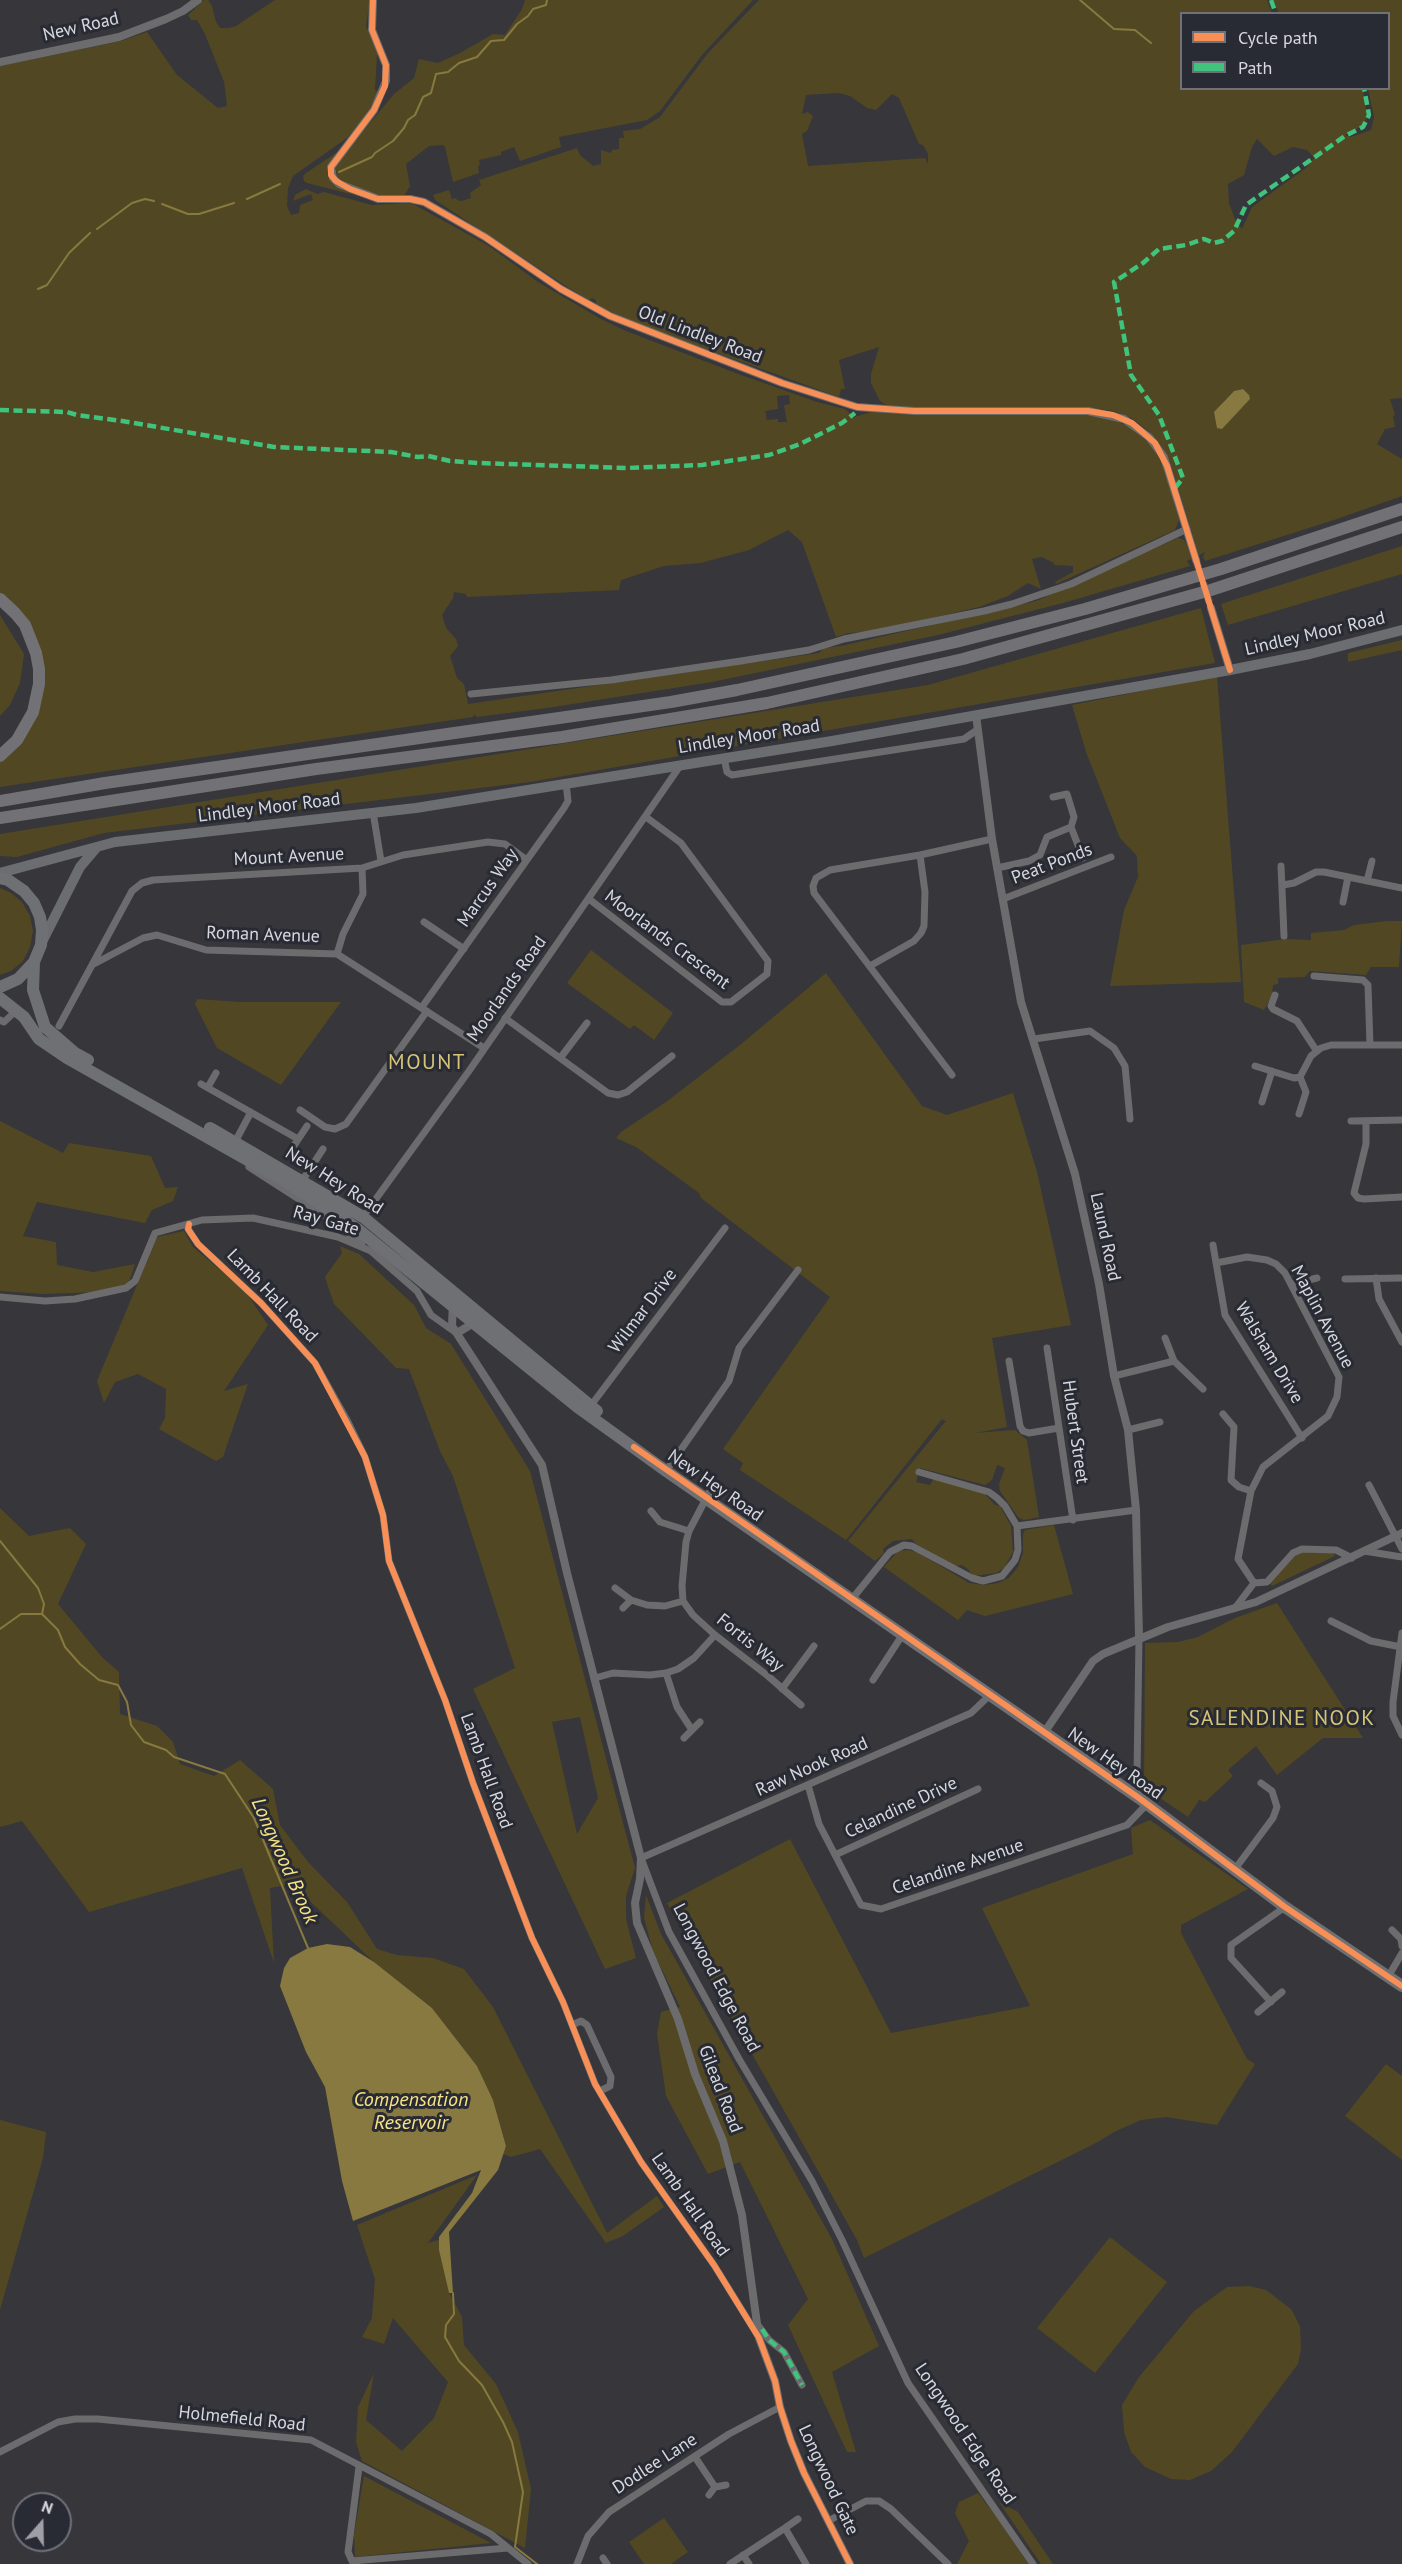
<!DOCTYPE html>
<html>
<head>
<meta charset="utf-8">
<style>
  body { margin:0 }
  #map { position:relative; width:1402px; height:2564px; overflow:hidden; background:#36363b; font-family:"PT Sans",sans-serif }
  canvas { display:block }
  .legend { position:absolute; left:1180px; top:12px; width:210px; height:78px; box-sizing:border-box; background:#292b34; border:2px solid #6f7078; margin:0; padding:8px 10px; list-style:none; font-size:18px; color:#d7d8de }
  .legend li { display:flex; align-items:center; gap:12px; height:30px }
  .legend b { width:30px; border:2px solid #6f7078 }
  .north { position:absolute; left:12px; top:2492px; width:60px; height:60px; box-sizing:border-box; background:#292b34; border:2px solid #6f7078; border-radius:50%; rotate:20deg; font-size:16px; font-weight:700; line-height:24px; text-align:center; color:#d7d8de }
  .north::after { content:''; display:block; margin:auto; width:21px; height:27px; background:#9f9fa5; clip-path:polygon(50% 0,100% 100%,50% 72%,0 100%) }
</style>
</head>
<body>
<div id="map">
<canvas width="1402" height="2564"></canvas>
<ul class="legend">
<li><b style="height:8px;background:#f78f57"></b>Cycle path</li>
<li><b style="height:8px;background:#40c37c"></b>Path</li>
</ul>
<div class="north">N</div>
</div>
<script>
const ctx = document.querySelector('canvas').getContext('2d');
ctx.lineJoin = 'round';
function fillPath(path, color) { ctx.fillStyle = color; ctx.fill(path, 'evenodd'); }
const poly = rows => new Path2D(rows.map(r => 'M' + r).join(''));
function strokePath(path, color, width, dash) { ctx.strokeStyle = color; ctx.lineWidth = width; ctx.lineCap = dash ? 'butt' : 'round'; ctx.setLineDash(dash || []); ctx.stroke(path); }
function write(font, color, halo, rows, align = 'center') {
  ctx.font = font + ' "PT Sans",sans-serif'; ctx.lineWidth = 6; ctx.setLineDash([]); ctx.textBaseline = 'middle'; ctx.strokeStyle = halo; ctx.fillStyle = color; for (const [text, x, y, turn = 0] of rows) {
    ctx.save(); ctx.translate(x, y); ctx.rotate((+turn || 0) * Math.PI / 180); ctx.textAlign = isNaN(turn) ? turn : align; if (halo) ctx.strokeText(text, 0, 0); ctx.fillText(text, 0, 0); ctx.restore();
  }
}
fillPath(poly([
  [204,0,208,0,212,6,216,22,220,28,229,28,236,26,275,0,370,0,366,26,379,55,377,55,375,90,380,92,363,120,347,138,293,176,288,188,287,206,291,215,299,213,300,205,313,200,311,194,293,201,295,195,306,189,317,194,324,192,372,205,407,203,415,205,489,246,538,282,601,319,626,331,733,372,817,402,845,409,852,415,851,418,871,412,909,415,1096,415,1120,422,1135,430,1150,443,1164,466,1179,520,1175,530,1056,584,1055,582,1073,572,1073,566,1054,565,1054,563,1042,557,1032,559,1041,589,1028,583,1008,596,979,607,875,631,848,633,836,637,802,542,788,530,749,550,701,563,664,566,621,580,619,590,467,597,466,594,454,592,453,598,442,615,446,628,456,639,458,646,450,656,457,678,464,684,468,704,819,653,824,648,841,646,1036,601,1178,538,1184,540,1187,545,1191,559,1187,561,1190,566,1063,603,938,635,712,682,547,708,477,717,474,714,473,717,0,787,0,760,11,751,42,680,10,601,0,593,0,66,121,41,147,32,177,75,218,108,227,106,224,82,205,34,197,20,191,20,188,15],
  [789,395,790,404,784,405,787,422,778,422,778,419,767,420,765,411,778,409,777,396],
  [525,0,753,0,702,55,660,111,647,120,559,137,561,147,520,161,514,147,501,152,501,155,479,160,480,165,478,166,479,173,453,182,445,147,443,145,429,146,406,164,410,186,404,196,370,199,307,183,304,181,303,176,306,173,339,151,328,168,329,178,338,180,335,165,394,94,414,78,419,59,438,63,460,53,493,34,505,35,522,9],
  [759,0,1267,0,1272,13,1182,14,1182,88,1363,89,1367,118,1362,126,1345,135,1351,137,1371,130,1374,117,1368,89,1388,88,1388,14,1279,13,1272,0,1402,0,1402,398,1390,399,1395,415,1393,416,1395,427,1385,429,1377,444,1402,459,1402,496,1334,520,1205,561,1203,557,1205,552,1199,555,1168,456,1150,432,1131,418,1113,411,1097,409,907,407,886,405,880,401,871,383,871,374,879,347,839,360,845,389,841,389,839,397,634,323,596,305,596,300,592,298,589,300,569,288,435,200,433,195,449,190,452,199,456,198,457,200,461,201,471,198,470,193,481,185,479,180,577,148,580,155,593,166,601,164,601,150,611,153,612,150,619,149,619,138,624,138,623,131,640,129,660,117,708,53],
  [839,93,850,96,867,108,876,110,892,94,899,98,919,144,923,145,928,154,928,164,925,158,808,166,802,134,807,131,813,116,808,112,802,114,806,95],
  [1257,139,1274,156,1293,147,1307,150,1314,158,1306,168,1252,207,1242,229,1235,219,1229,203,1228,184,1244,175,1252,147],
  [1243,389,1250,399,1230,420,1223,402,1234,391],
  [1402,546,1402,574,1228,625,1221,604],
  [1201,608,1215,663,530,782,104,833,17,857,0,856,0,834,928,685],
  [0,615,24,654,20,683,10,705,0,716],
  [1402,640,1402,650,1348,662,1348,653],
  [1217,676,1241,982,1110,986,1124,910,1138,877,1137,856,1120,838,1086,752,1072,705],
  [0,888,11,893,22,902,30,916,33,931,30,947,23,961,11,971,0,975],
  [1387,921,1402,921,1399,967,1371,967,1366,975,1310,971,1305,977,1278,978,1278,984,1273,985,1272,995,1264,1010,1244,1002,1241,945,1286,939,1311,940,1311,933,1344,930,1354,925],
  [591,950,673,1013,654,1040,634,1025,630,1029,567,983],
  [826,973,922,1106,947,1115,1013,1093,1037,1172,1071,1325,992,1338,1007,1427,975,1433,1015,1430,1027,1440,1039,1517,1024,1520,1018,1517,1000,1491,999,1484,1005,1468,997,1465,992,1480,985,1485,920,1468,916,1482,930,1485,934,1478,984,1493,995,1505,1000,1506,1011,1526,1013,1552,1004,1568,996,1573,973,1576,969,1570,962,1565,956,1566,916,1544,912,1539,893,1541,883,1549,884,1553,875,1561,848,1541,945,1422,947,1422,942,1419,846,1540,740,1470,743,1463,723,1449,830,1297,701,1198,699,1193,636,1147,616,1138,621,1132,666,1102,740,1045],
  [197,999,240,1002,341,1002,281,1085,217,1048,195,1004],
  [0,1121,63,1153,69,1143,151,1156,165,1188,178,1187,173,1201,152,1210,145,1223,37,1202,23,1236,56,1242,57,1265,93,1272,135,1264,128,1285,99,1292,43,1294,0,1291],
  [184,1231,193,1247,245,1291,268,1325,224,1391,248,1384,223,1457,216,1461,159,1429,165,1418,166,1389,138,1374,115,1382,104,1403,97,1381,157,1237],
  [340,1246,359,1254,414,1305,426,1328,451,1344,530,1471,635,1868,626,1896,626,1919,636,1958,605,1969,473,1689,515,1668,453,1476,440,1451,409,1369,396,1368,334,1304,325,1277,342,1253],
  [580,1717,598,1798,577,1834,552,1722],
  [0,1508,29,1536,70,1528,86,1544,58,1604,102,1657,119,1672,120,1714,157,1726,173,1742,180,1764,214,1776,240,1760,273,1789,280,1825,308,1862,347,1902,377,1949,397,1955,433,1958,464,1969,493,2007,607,2233,657,2196,664,2207,623,2236,606,2243,540,2149,511,2157,503,2154,506,2146,493,2100,477,2066,432,2008,374,1962,292,1884,270,1888,274,1963,242,1868,89,1912,22,1821,0,1827],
  [1054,1525,1073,1594,985,1616,967,1610,958,1620,884,1567,898,1551,908,1550,917,1552,969,1583,984,1585,998,1583,1009,1578,1018,1567,1023,1553,1023,1534,1025,1530],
  [1303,1552,1333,1552,1335,1556,1272,1586,1270,1583,1295,1556],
  [1277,1603,1363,1738,1323,1738,1277,1775,1256,1746,1228,1770,1233,1776,1205,1802,1199,1800,1188,1817,1144,1787,1145,1643,1178,1642,1198,1637,1235,1618],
  [1150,1820,1248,1889,1181,1925,1181,1933,1247,2059,1255,2064,1217,2125,1166,2117,1141,2120,1114,2132,1096,2143,864,2258,857,2240,667,1903,790,1839,891,2033,1030,2006,982,1908,1133,1854,1131,1828],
  [646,1895,661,1934,832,2239,879,2346,832,2372,856,2452,847,2452,788,2325,808,2299,740,2162,708,2174,666,2096,657,2034,661,2012,680,2007,653,1951,644,1918],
  [1386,2064,1402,2076,1402,2160,1345,2116],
  [0,2120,46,2132,43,2158,0,2310],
  [477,2175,428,2243,439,2240,449,2293,462,2317,464,2345,496,2384,518,2432,531,2489,525,2548,362,2461,356,2442,358,2407,374,2373,366,2420,402,2451,434,2418,448,2382,393,2318,384,2344,362,2337,372,2318,375,2279,357,2225],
  [1110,2237,1167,2282,1095,2373,1037,2328],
  [1249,2286,1266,2290,1291,2309,1300,2326,1301,2350,1298,2364,1232,2452,1211,2471,1190,2480,1171,2479,1145,2467,1131,2452,1124,2432,1122,2405,1139,2377,1194,2311,1227,2287],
  [364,2476,491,2543,355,2557,354,2535],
  [978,2493,1001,2523,1028,2564,957,2564,969,2541,955,2513,959,2502],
  [999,2502,1018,2512,1053,2564,1041,2564],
  [664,2518,688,2552,671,2564,644,2564,629,2542]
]), '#514823');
fillPath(poly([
  [1243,389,1249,395,1250,399,1222,429,1217,428,1214,412,1234,391],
  [327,1944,350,1947,374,1962,432,2008,477,2066,493,2100,506,2146,498,2170,449,2232,453,2293,449,2293,439,2250,439,2237,472,2193,481,2170,353,2221,342,2181,325,2087,306,2052,280,1986,284,1968,290,1958,308,1948]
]), '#87793f');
strokePath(poly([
  [1080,0,1114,29,1135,30,1151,43],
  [339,172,372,157,375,153,393,141,404,128,408,120,415,115,423,97,431,93,436,74,448,72,459,63,477,57,491,41,504,40,517,24,528,16,533,9,546,5,547,0],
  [247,199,280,184],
  [162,204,188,214,199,214,234,203],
  [97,229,132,203,145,199,154,201],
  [38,289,47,285,69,253,90,233],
  [0,1541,38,1588,44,1604,42,1614,58,1630,65,1647,80,1664,99,1680,118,1685,127,1702,131,1725,144,1742,166,1750,174,1757,225,1774,254,1818,308,1948],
  [0,1629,21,1614,42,1614],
  [453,2293,454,2314,446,2325,445,2337,459,2361,482,2385,503,2422,512,2442,523,2492,515,2547,537,2564]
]), '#87793f', 2);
strokePath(poly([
  [1196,560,1211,608]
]), '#4e4e53', 8, [8, 4]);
strokePath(poly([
  [471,694,611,680,741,661,809,650,844,639,984,611,1012,604,1071,584,1187,529],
  [724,758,727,772,732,775,964,739,977,730],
  [373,812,381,861],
  [1071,827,1083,858],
  [1281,866,1284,936],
  [997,868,1029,861,1040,855,1047,837,1071,827,1074,817,1067,794,1053,797],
  [1367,881,1372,861],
  [1283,885,1294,883,1316,872,1324,872,1402,888],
  [589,899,722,1002,731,1002,767,974,768,961,681,843,646,817],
  [1003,899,1111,857],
  [1343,902,1348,877],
  [424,922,464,949],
  [337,954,343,934,363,894,362,868],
  [92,965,132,891,142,883,153,880,362,868,403,855,488,842,505,844,527,860],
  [870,966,914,941,921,933,924,926,925,892,920,855],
  [1314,976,1363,980,1368,985,1370,1045],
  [1275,995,1271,1006,1273,1009,1297,1021,1316,1050],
  [422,1007,564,808,568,801,566,783],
  [505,1018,608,1093,618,1095,627,1092,672,1056],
  [0,1020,4,1022,17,1010],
  [59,1026,92,965,143,938,157,935,206,950,337,954,484,1048],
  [1034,1039,1090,1031,1114,1048,1125,1066,1130,1119],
  [561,1057,587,1023],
  [1255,1066,1294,1078,1300,1077,1311,1056,1321,1048,1331,1045,1402,1045],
  [952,1075,814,893,813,886,816,878,830,870,920,855,992,839],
  [201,1084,298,1139],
  [208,1087,216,1073],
  [1262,1102,1272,1071],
  [300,1110,325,1127,335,1129,346,1124,427,1011],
  [1299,1114,1306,1092,1300,1077],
  [1351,1121,1402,1120],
  [1366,1121,1366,1144,1354,1193,1358,1198,1364,1199,1402,1197],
  [235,1142,251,1112],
  [293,1147,307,1126],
  [249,1167,322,1214,362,1244],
  [302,1181,323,1149],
  [362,1218,469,1071,680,766],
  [189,1224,188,1229,198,1244,261,1303,315,1363,348,1422,365,1457,383,1515,389,1561,445,1700,473,1783,532,1938,563,2002,595,2084,641,2162,714,2265,758,2336],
  [1213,1245,1225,1315,1302,1438],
  [1216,1263,1247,1257,1267,1260,1276,1264,1285,1273,1339,1377,1337,1397,1328,1416,1263,1467,1251,1491,1238,1559,1254,1583],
  [1376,1278,1379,1299,1402,1342],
  [1345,1279,1402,1278],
  [1291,1284,1317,1278],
  [0,1297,45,1301,75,1299,126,1288,135,1281,155,1233,202,1220,253,1218,338,1237,371,1251,417,1291,431,1315,455,1332],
  [1165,1338,1174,1361,1203,1389],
  [1047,1348,1073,1520],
  [1009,1361,1020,1426,1023,1431,1029,1433,1059,1428],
  [1114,1376,1174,1361],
  [589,1408,725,1228],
  [1223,1414,1234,1427,1231,1480,1239,1487,1251,1491],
  [1128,1430,1160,1422],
  [666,1471,729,1381,739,1348,798,1270],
  [1369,1485,1402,1549],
  [710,1491,689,1531,686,1542,682,1586,683,1601,693,1615,715,1635,768,1676,801,1705],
  [651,1511,660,1522,689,1531],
  [1017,1526,1136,1510],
  [1364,1551,1402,1557],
  [615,1588,631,1600,647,1605,665,1606,683,1601],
  [852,1599,890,1552,904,1545,912,1546,972,1578,983,1581,1002,1576,1015,1560,1018,1550,1017,1526,1005,1506,997,1498,989,1492,919,1472],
  [623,1608,631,1600],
  [1235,1608,1254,1583,1267,1582,1293,1553,1302,1549,1336,1550,1352,1558],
  [1331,1621,1371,1641,1401,1647],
  [1402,1633,1393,1702,1393,1716,1402,1735],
  [666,1673,677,1707,692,1730],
  [595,1678,613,1673,650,1675,666,1673,678,1669,694,1658,715,1635],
  [873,1680,903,1634],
  [782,1689,814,1646],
  [990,1695,971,1713,641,1858,669,1932,739,2059,812,2181,842,2240,908,2383,1033,2564],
  [684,1738,700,1722],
  [1137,1774,1139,1637],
  [808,1785,819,1824,861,1905,881,1909,1127,1825,1147,1804],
  [835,1855,978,1789],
  [1235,1869,1273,1818,1277,1807,1272,1791,1261,1783],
  [1392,1930,1401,1939,1402,1946],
  [1388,1977,1402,1953],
  [1271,2002,1231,1958,1231,1945,1285,1907],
  [1258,2012,1282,1992],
  [572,2025,581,2021,587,2025,611,2077,610,2086,600,2091],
  [758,2325,769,2340,784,2352,802,2385],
  [0,2452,58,2422,75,2419,98,2419,311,2440,491,2534,528,2564],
  [695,2457,715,2487],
  [359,2467,348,2552,352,2561,508,2548],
  [709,2495,715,2487,726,2485],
  [830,2520,866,2501,879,2501,891,2509,948,2564],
  [785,2528,798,2519],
  [743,2555,749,2564],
  [603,2558,607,2564],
  [577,2564,588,2536,609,2512,729,2434,780,2407],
  [730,2564,785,2528,806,2564]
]), '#6c6c6e', 7);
strokePath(poly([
  [373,0,372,30,386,65,386,81,374,110,331,167,333,178,339,184,378,199,410,199,424,202,485,237,561,289,610,316,782,383,835,400,857,407,914,411,1088,411,1124,419,1149,437,1164,457,1196,560],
  [0,62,119,37,166,19,183,11,198,0],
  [1211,608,1230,670],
  [976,715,992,839,1021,1002,1075,1174,1099,1284,1114,1376,1128,1430,1136,1510,1139,1637],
  [453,1302,452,1326,542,1465,567,1573,641,1858,640,1879,635,1903,637,1923,678,2019,695,2074,723,2141,742,2215,759,2338,775,2381,780,2407,791,2441,804,2473,850,2564],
  [457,1333,477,1321],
  [1044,1733,1093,1661,1103,1654,1168,1627,1256,1602,1402,1533]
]), '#6c6c6e', 8);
strokePath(poly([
  [0,873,115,842,416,808,832,741,1230,670,1310,654,1402,630],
  [42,942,80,867,97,847]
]), '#6c6d70', 10);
strokePath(poly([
  [0,878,8,880,24,891,34,903,40,917,42,930,41,945,34,962,18,979,0,987],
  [34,962,33,990,45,1027,75,1053,88,1060],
  [0,998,24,1017,39,1039,67,1058,290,1184,355,1227,580,1409,666,1471,1139,1798,1285,1907,1402,1986],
  [210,1128,363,1217,597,1411]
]), '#6f7073', 12);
strokePath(poly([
  [0,599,15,613,25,625,36,653,39,669,39,684,33,712,17,740,0,756],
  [0,801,105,783,671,702,737,690,956,642,1085,609,1221,569,1402,509],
  [0,818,316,769,562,737,767,703,963,659,1211,590,1402,527]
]), '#727276', 12);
strokePath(poly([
  [1271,0,1276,14],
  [0,410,67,412,77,415,122,421,274,447,391,452,418,457,428,456,450,461,478,463,627,468,702,465,769,455,800,444,842,423,855,413],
  [1175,488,1183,478,1159,415,1131,375,1114,282,1143,263,1159,249,1186,245,1204,239,1214,243,1222,241,1234,231,1246,205,1345,136,1363,127,1369,115,1364,88],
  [762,2329,769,2340,784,2352,802,2385]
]), '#40c37c', 4.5, [9, 4.5]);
strokePath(poly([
  [373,0,372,30,386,65,385,86,374,110,331,167,331,175,336,181,350,189,378,199,410,199,424,202,485,237,561,289,610,316,782,383,835,400,857,407,914,411,1088,411,1113,415,1132,423,1155,443,1167,466,1230,670],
  [189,1224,188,1229,198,1244,261,1303,315,1363,365,1457,383,1515,389,1561,445,1700,473,1783,532,1938,563,2002,595,2084,641,2162,714,2265,759,2338,775,2381,780,2407,791,2441,804,2473,850,2564],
  [634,1447,1139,1798,1285,1907,1402,1986]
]), '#f78f57', 6);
write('18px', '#d7d8de', '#292b34', [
  ["New Road",81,27,-13],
  ["Old Lindley Road",700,335,21],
  ["Lindley Moor Road",1315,634,-13],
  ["Lindley Moor Road",749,737,-9],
  ["Lindley Moor Road",269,808,-7],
  ["Mount Avenue",289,857,-3],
  ["Peat Ponds",1052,864,-21],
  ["Marcus Way",488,888,-55],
  ["Roman Avenue",263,935,2],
  ["Moorlands Crescent",667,940,37],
  ["Moorlands Road",507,989,-55],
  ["New Hey Road",334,1181,32],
  ["Ray Gate",326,1221,16],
  ["Laund Road",1105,1237,78],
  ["Lamb Hall Road",272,1296,46],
  ["Wilmar Drive",643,1311,-53],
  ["Maplin Avenue",1322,1317,62],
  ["Walsham Drive",1269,1353,59],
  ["Hubert Street",1075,1432,82],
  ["New Hey Road",715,1486,35],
  ["Fortis Way",750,1643,39],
  ["New Hey Road",1115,1764,35],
  ["Raw Nook Road",812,1767,-24],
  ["Lamb Hall Road",486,1771,70],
  ["Celandine Drive",901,1808,-25],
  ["Celandine Avenue",958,1867,-19],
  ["Longwood Edge Road",716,1978,62],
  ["Gilead Road",720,2089,69],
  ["Lamb Hall Road",690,2205,55],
  ["Holmefield Road",242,2419,6],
  ["Longwood Edge Road",965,2434,56],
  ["Dodlee Lane",655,2464,-33],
  ["Longwood Gate",828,2480,65]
]);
write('italic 20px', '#f8e384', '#292b34', [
  ["Longwood Brook",284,1861,66],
  ["Compensation",411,2100],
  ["Reservoir",411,2123]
]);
ctx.letterSpacing = '1.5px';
write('21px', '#d7c577', '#292b34', [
  ["MOUNT",427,1063],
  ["SALENDINE NOOK",1282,1719]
]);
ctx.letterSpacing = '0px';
</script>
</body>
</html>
